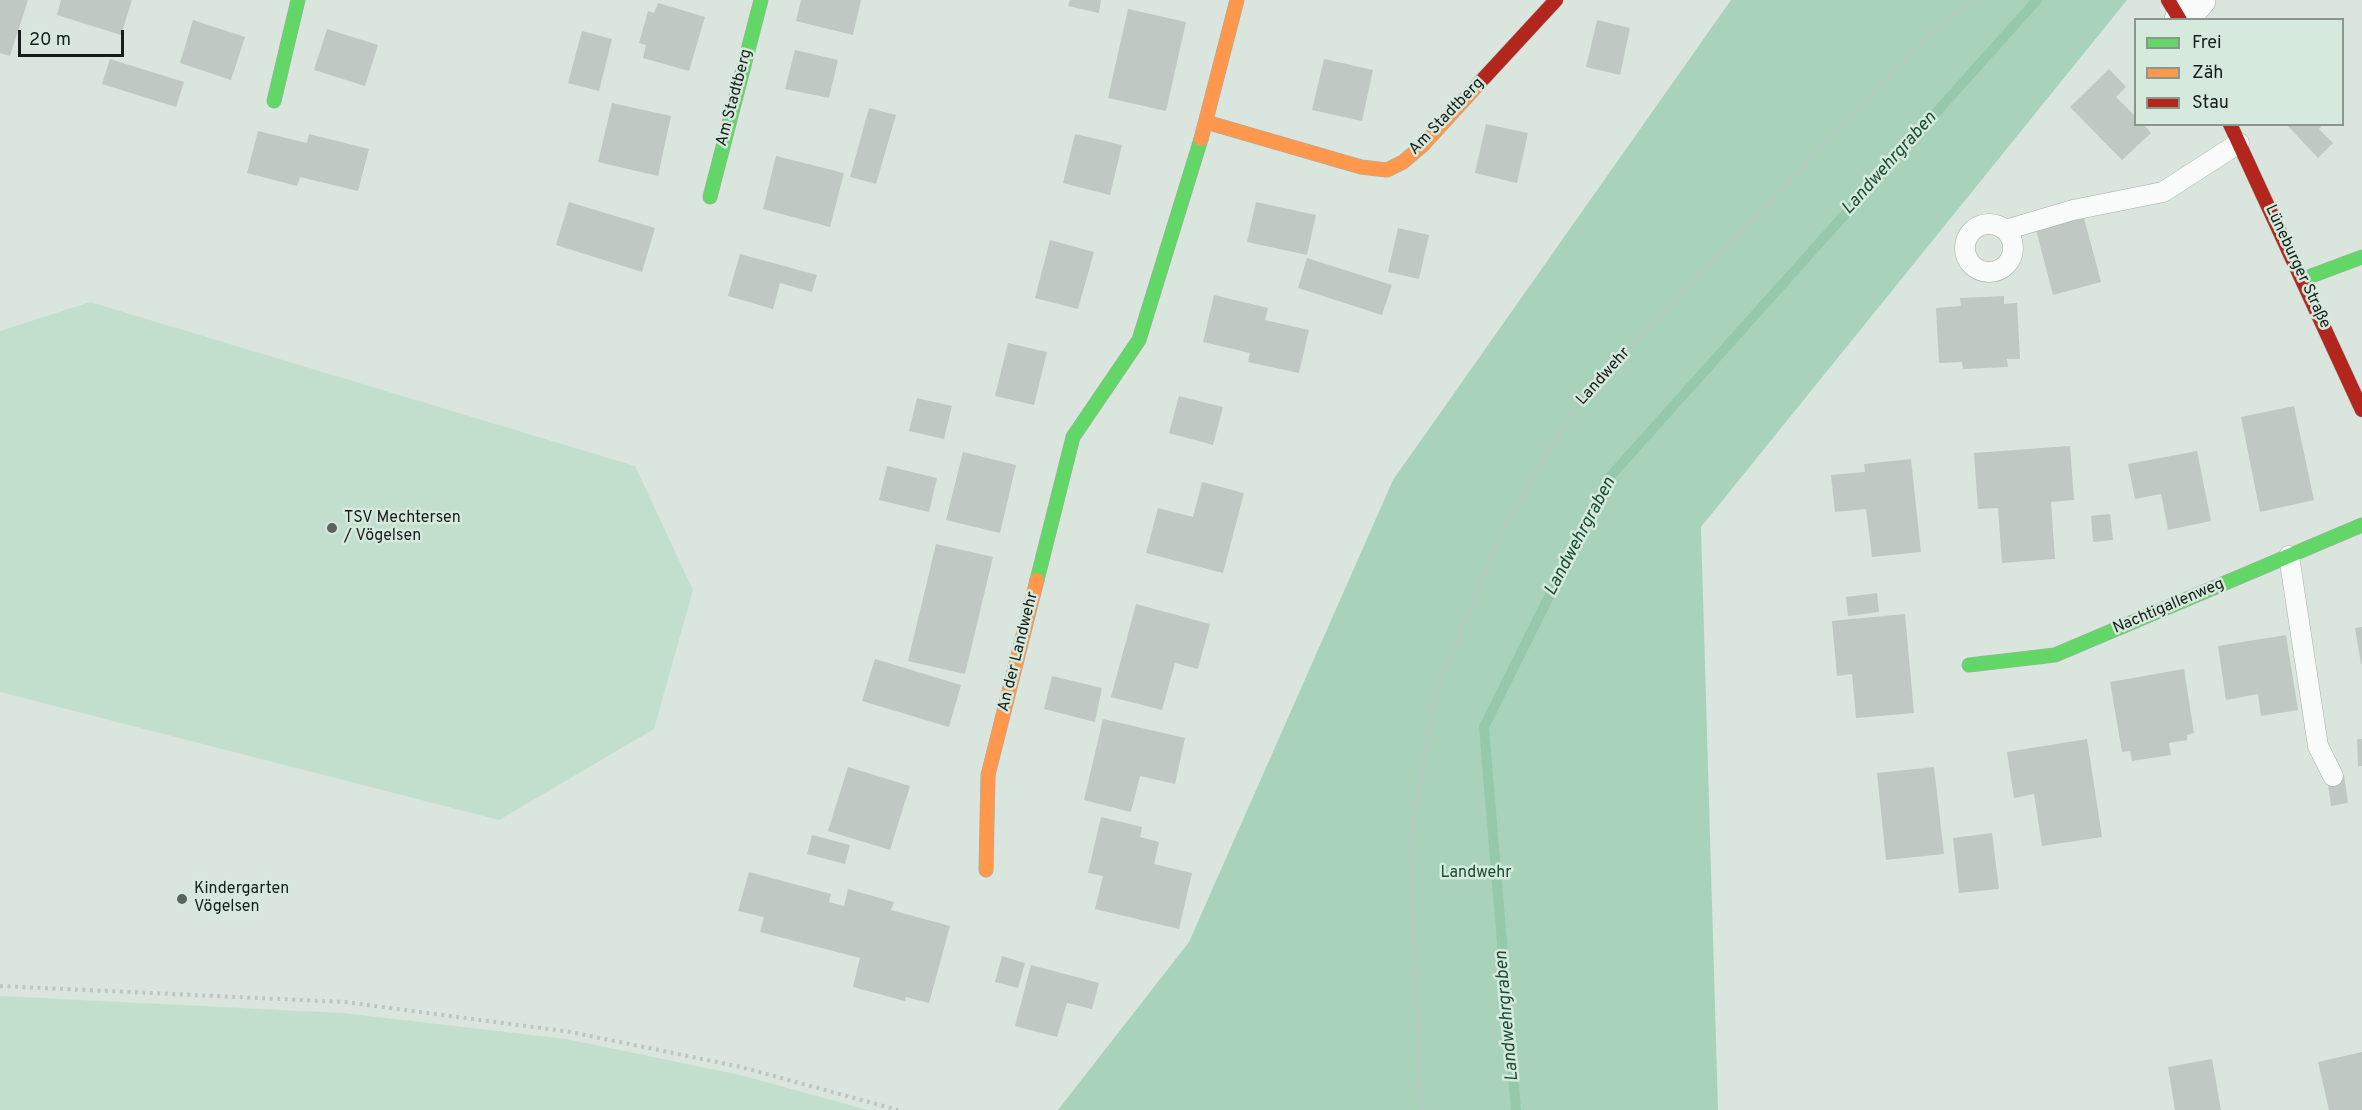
<!DOCTYPE html>
<html>
<head>
<meta charset="utf-8">
<style>
  body { margin:0 }
  #map { position:relative; width:2362px; height:1110px; overflow:hidden; background:#dae5de; font-family:Overpass,sans-serif }
  canvas { display:block }
  .legend { position:absolute; left:2134px; top:18px; width:210px; height:108px; box-sizing:border-box; background:#d6e9dd; border:2px solid #8a978f; margin:0; padding:8px 10px; list-style:none; font-size:18px; color:#171d19 }
  .legend li { display:flex; align-items:center; gap:12px; height:30px }
  .legend b { width:30px; border:2px solid #8a978f }
  .scale { position:absolute; left:18px; top:30px; width:106px; height:27px; box-sizing:border-box; border:3px solid #171d19; border-top:0; padding-left:8px; font-size:18px; line-height:21px; white-space:nowrap; color:#171d19; -webkit-text-stroke:4px #d6e9dd; paint-order:stroke }
</style>
</head>
<body>
<div id="map">
<canvas width="2362" height="1110"></canvas>
<ul class="legend">
<li><b style="height:8px;background:#63d668"></b>Frei</li>
<li><b style="height:8px;background:#ff974d"></b>Zäh</li>
<li><b style="height:8px;background:#b3261e"></b>Stau</li>
</ul>
<div class="scale">20 m</div>
</div>
<script>
const ctx = document.querySelector('canvas').getContext('2d');
ctx.lineJoin = 'round';
function fillPath(path, color) { ctx.fillStyle = color; ctx.fill(path, 'evenodd'); }
const poly = rows => new Path2D(rows.map(r => 'M' + r).join(''));
function strokePath(path, color, width, dash) { ctx.strokeStyle = color; ctx.lineWidth = width; ctx.lineCap = dash ? 'butt' : 'round'; ctx.setLineDash(dash || []); ctx.stroke(path); }
function write(font, color, halo, rows, align = 'center') {
  ctx.font = font + ' Overpass,sans-serif'; ctx.lineWidth = 5; ctx.setLineDash([]); ctx.textBaseline = 'middle'; ctx.strokeStyle = halo; ctx.fillStyle = color; for (const [text, x, y, turn = 0] of rows) {
    ctx.save(); ctx.translate(x, y); ctx.rotate((+turn || 0) * Math.PI / 180); ctx.textAlign = isNaN(turn) ? turn : align; if (halo) ctx.strokeText(text, 0, 0); ctx.fillText(text, 0, 0); ctx.restore();
  }
}
fillPath(poly([
  [90,302,635,466,693,590,654,729,499,820,0,692,0,331],
  [0,996,342,1013,566,1039,740,1075,868,1110,0,1110]
]), '#c2dfcd');
fillPath(poly([
  [1731,0,2127,0,1701,527,1718,1110,1058,1110,1189,942,1393,480]
]), '#a8d3ba');
strokePath(poly([
  [1516,1110,1484,727,1607,480,2037,0]
]), '#96c9ac', 10);
fillPath(poly([
  [0,0,28,0,10,56,0,53],
  [61,0,132,0,121,35,57,15],
  [801,0,861,0,853,35,796,21],
  [1070,0,1101,0,1099,13,1068,6],
  [658,3,705,17,689,71,643,58,646,45,639,43,648,11,654,13],
  [1128,9,1186,22,1166,111,1108,98],
  [193,20,245,37,231,80,180,63],
  [1597,20,1630,28,1620,75,1586,67],
  [327,29,378,45,365,86,314,70],
  [582,31,612,39,599,91,568,83],
  [795,50,838,60,829,98,785,89],
  [110,59,184,82,176,107,102,84],
  [1324,59,1373,70,1362,121,1312,110],
  [2109,69,2126,87,2116,97,2136,117,2136,124,2143,124,2151,133,2122,160,2070,107],
  [612,103,671,116,658,176,598,162],
  [869,108,896,115,876,184,850,177],
  [1486,124,1528,133,1517,183,1475,173],
  [2286,124,2323,124,2319,129,2333,143,2318,158],
  [258,131,307,143,309,134,369,149,358,191,300,177,297,186,247,173],
  [1075,134,1122,145,1110,195,1063,183],
  [776,156,844,173,830,227,763,209],
  [569,202,655,228,642,272,556,245],
  [1256,202,1316,215,1307,255,1247,242],
  [2084,218,2101,282,2053,295,2036,230],
  [1398,228,1429,235,1419,279,1388,272],
  [1050,240,1094,252,1078,309,1035,298],
  [740,254,817,275,812,292,780,283,773,309,728,296],
  [1307,258,1392,285,1382,315,1298,288],
  [1214,295,1268,308,1265,320,1309,330,1299,373,1248,362,1250,353,1203,342],
  [2004,296,2004,304,2017,303,2020,359,2007,359,2008,367,1963,369,1962,362,1939,363,1936,308,1961,306,1960,298],
  [1008,343,1047,352,1034,405,995,396],
  [1179,396,1223,407,1213,445,1169,433],
  [917,398,952,406,944,439,909,431],
  [2294,406,2314,500,2260,512,2241,417],
  [2070,446,2074,500,2051,502,2055,559,2002,563,1998,508,1978,509,1974,453],
  [2197,451,2211,521,2168,530,2161,494,2135,499,2128,464],
  [963,452,1016,465,1000,533,946,520],
  [1911,459,1921,552,1872,557,1866,509,1835,512,1831,475,1865,472,1864,464],
  [887,466,937,478,929,512,879,500],
  [1202,482,1244,493,1223,573,1146,553,1158,508,1193,517],
  [2110,514,2113,540,2093,542,2091,516],
  [936,544,993,557,965,674,908,661],
  [1877,593,1879,612,1848,616,1846,597],
  [1136,604,1210,624,1198,669,1175,663,1162,710,1111,697],
  [1905,614,1914,713,1856,718,1852,674,1837,676,1832,621],
  [2362,627,2362,664,2361,664,2355,628],
  [2286,635,2298,710,2261,716,2258,694,2226,700,2218,646],
  [875,659,961,685,949,727,862,701],
  [2184,669,2194,733,2187,735,2187,740,2169,743,2171,755,2132,761,2130,751,2122,752,2110,682],
  [1052,676,1102,688,1095,722,1044,709],
  [1103,719,1185,738,1175,784,1140,776,1131,812,1084,800],
  [2087,739,2102,837,2042,846,2034,794,2014,798,2007,752],
  [2357,739,2362,739,2362,766,2358,766],
  [848,767,910,786,890,850,828,831],
  [1934,767,1944,854,1886,860,1877,773],
  [2344,775,2348,803,2331,806,2327,777],
  [1101,817,1142,827,1140,837,1159,842,1154,864,1192,873,1179,929,1095,909,1103,876,1088,873],
  [1992,833,1999,889,1959,893,1953,838],
  [812,835,850,845,845,864,807,854],
  [749,872,831,894,829,902,844,906,848,889,894,902,891,910,950,926,929,1003,906,997,905,1001,853,987,860,958,760,932,764,917,738,911],
  [1002,956,1025,963,1018,988,995,982],
  [1031,965,1099,983,1092,1009,1067,1003,1057,1037,1015,1026],
  [2362,1052,2362,1110,2329,1110,2318,1062],
  [2212,1059,2221,1110,2175,1110,2168,1067]
]), '#c0c8c3');
const lane = poly([
  '1965 248a24 24 0 1 1 48 0a24 24 0 1 1-48 0Z',
  [2005,230,2073,210,2163,192,2239,143],
  [2289,556,2318,746,2333,776]
]);
const street = poly([
  [2181,20,2199,0]
]);
const fast = poly([
  [274,101,298,0],
  [710,197,761,0],
  [2303,279,2362,257],
  [1037,580,1073,437,1139,340,1201,139],
  [1969,665,2055,655,2362,525]
]);
const slow = poly([
  [1206,122,1361,167,1387,170,1403,162,1423,145,1484,78],
  [1201,139,1237,0],
  [986,870,988,775,1037,580]
]);
const jam = poly([
  [2168,0,2180,20],
  [1484,78,1556,0],
  [2230,124,2362,410]
]);
strokePath(lane, '#a5ada8', 21);
strokePath(street, '#a5ada8', 34);
strokePath(fast, '#a5ada8', 15);
strokePath(slow, '#a5ada8', 15);
strokePath(jam, '#a5ada8', 15);
strokePath(poly([
  [0,986,345,1002,571,1032,741,1067,898,1110],
  [1421,1110,1410,841,1436,692,1505,525,1581,398,1935,29,1972,0]
]), '#c0c5c2', 4, [3, 4.5]);
strokePath(lane, '#f9fbfa', 20);
strokePath(street, '#f9fbfa', 33);
strokePath(fast, '#63d668', 14);
strokePath(slow, '#ff974d', 14);
strokePath(jam, '#b3261e', 14);
for (const [x, y, r, color] of [
  [332,528,6,"#5b635e"],
  [182,899,6,"#5b635e"]
]) { const dot = new Path2D(); dot.arc(x, y, r, 0, 2 * Math.PI); ctx.fillStyle = color; ctx.fill(dot); strokePath(dot, '#d6e9dd', 2); }
write('16px', '#171d19', '#d6e9dd', [
  ["Am Stadtberg",735,98,-75],
  ["Am Stadtberg",1447,117,-46],
  ["Lüneburger Straße",2297,267,65],
  ["Landwehr",1604,377,-48],
  ["Nachtigallenweg",2169,607,-23],
  ["An der Landwehr",1019,652,-76]
]);
write('16px', '#171d19', '#d6e9dd', [
  ["TSV Mechtersen",344,519],
  ["/ Vögelsen",344,537],
  ["Kindergarten",194,890],
  ["Vögelsen",194,908]
], 'left');
write('16px', '#164b31', '#d6e9dd', [
  ["Landwehr",1476,874]
]);
write('italic 18px', '#1a4e34', '#d6e9dd', [
  ["Landwehrgraben",1890,164,-48],
  ["Landwehrgraben",1581,537,-62],
  ["Landwehrgraben",1508,1016,-95]
]);
</script>
</body>
</html>
